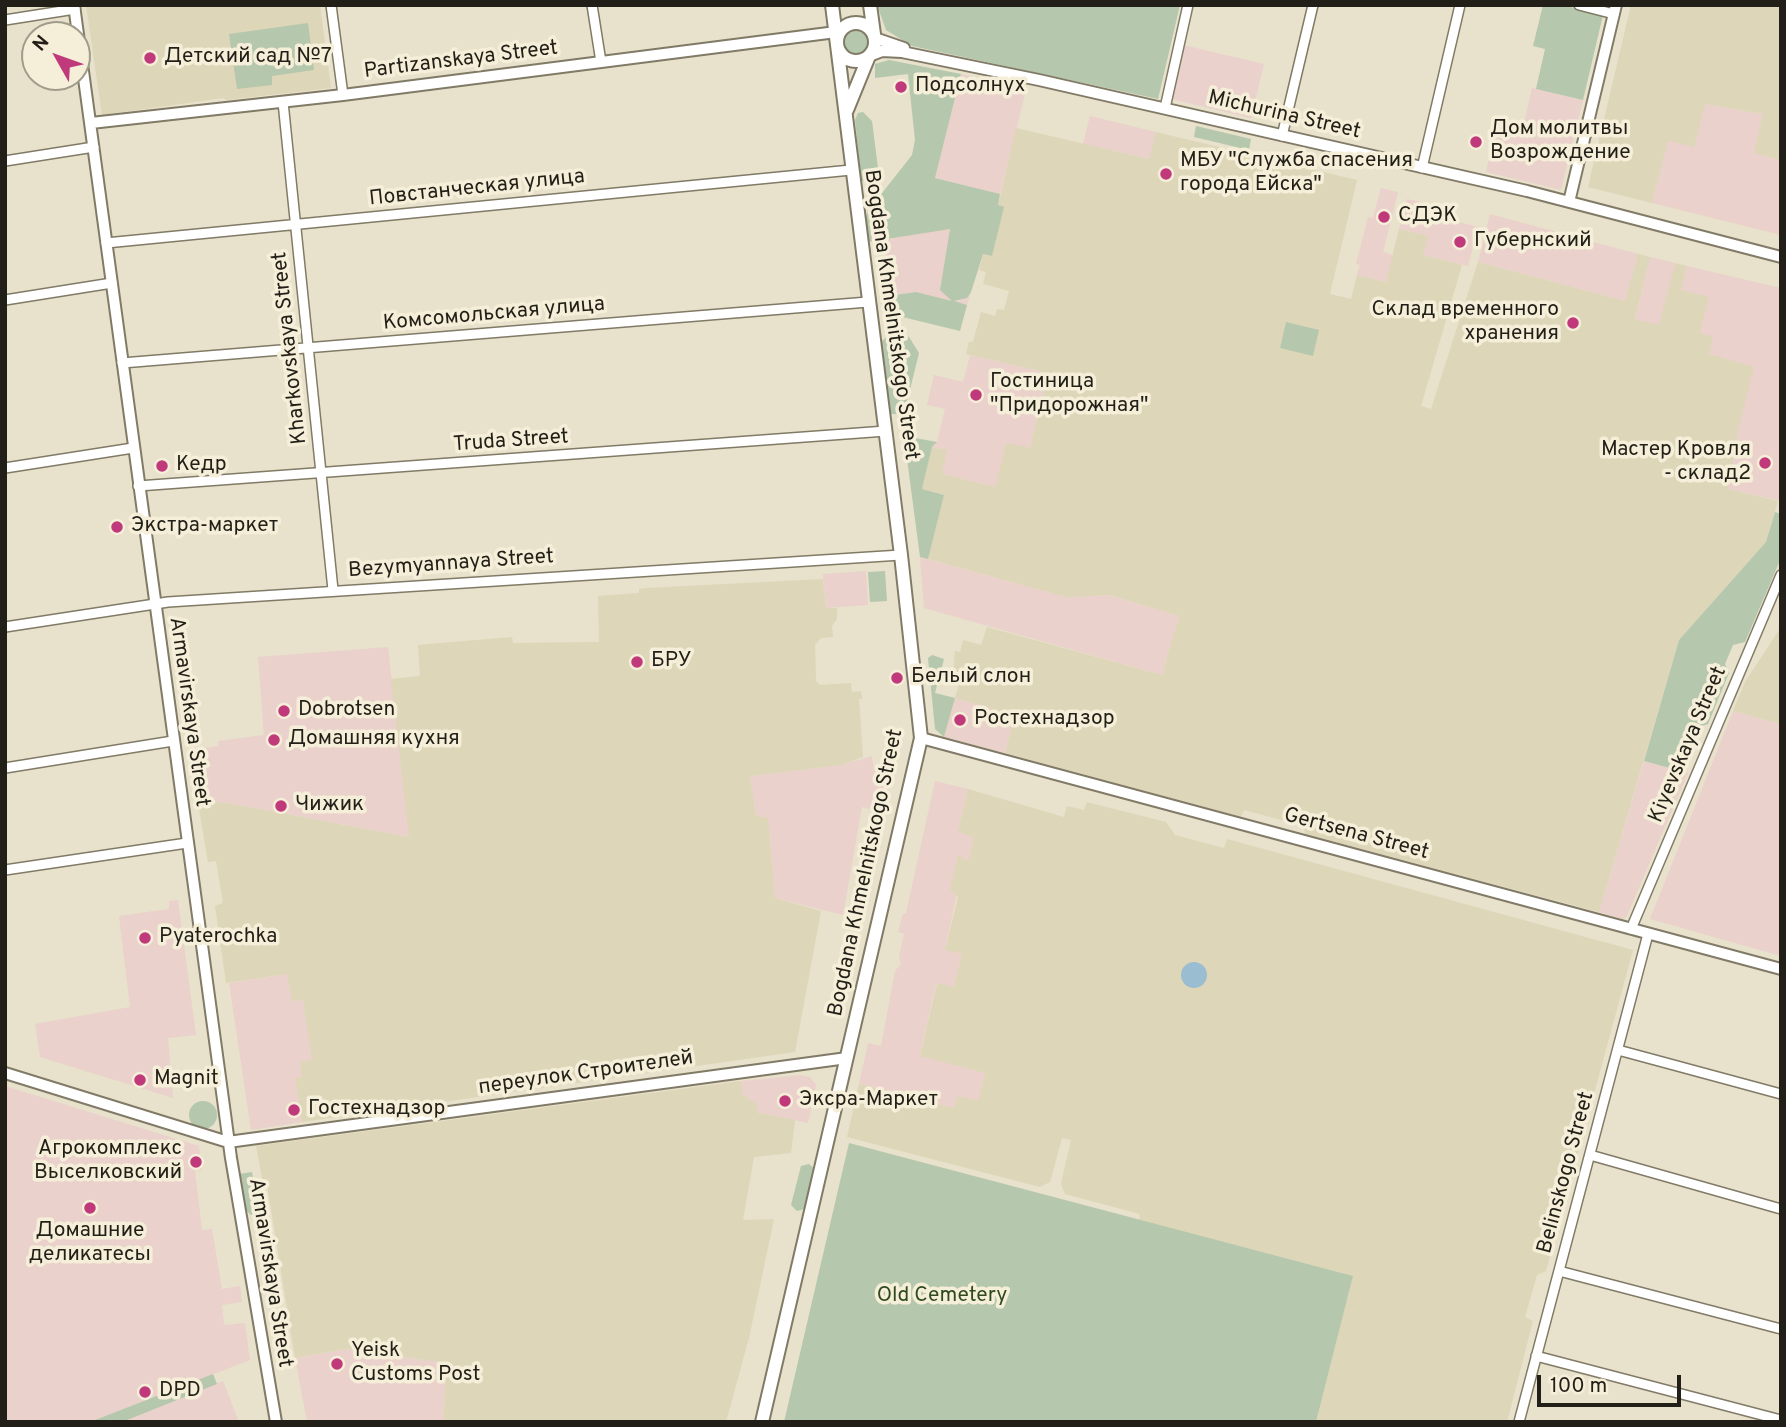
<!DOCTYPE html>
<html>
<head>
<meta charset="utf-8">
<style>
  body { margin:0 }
  #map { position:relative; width:1786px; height:1427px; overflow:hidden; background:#e8e1cb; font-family:Overpass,sans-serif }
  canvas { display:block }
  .frame { position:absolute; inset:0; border:7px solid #211f17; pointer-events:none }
  .north { position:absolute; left:21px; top:21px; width:70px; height:70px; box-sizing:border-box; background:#f5eed8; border:2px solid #a09b8b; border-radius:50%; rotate:310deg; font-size:19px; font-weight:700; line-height:28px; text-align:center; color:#211f17 }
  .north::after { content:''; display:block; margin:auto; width:24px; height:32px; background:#c03a7b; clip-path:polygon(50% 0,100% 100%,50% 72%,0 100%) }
  .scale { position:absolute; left:1537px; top:1375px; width:144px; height:32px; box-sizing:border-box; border:4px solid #211f17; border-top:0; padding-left:9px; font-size:21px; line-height:24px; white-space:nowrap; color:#211f17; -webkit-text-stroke:5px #f5eed8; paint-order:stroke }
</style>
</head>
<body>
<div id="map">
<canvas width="1786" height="1427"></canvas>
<div class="frame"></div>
<div class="north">N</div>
<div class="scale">100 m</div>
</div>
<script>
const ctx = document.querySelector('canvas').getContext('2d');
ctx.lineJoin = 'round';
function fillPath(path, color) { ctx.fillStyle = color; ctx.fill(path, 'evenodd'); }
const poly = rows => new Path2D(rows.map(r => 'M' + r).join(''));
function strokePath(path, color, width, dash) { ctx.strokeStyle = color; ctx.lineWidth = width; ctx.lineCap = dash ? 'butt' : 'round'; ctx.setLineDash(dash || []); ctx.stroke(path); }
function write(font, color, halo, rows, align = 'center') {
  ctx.font = font + ' Overpass,sans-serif'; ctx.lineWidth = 7; ctx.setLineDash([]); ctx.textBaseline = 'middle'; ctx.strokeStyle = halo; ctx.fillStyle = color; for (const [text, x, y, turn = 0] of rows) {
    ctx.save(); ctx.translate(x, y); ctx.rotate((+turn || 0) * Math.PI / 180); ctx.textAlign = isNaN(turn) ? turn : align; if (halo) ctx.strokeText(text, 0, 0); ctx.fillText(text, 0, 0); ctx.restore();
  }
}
fillPath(poly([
  [1183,45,1264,64,1251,118,1171,99],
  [961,74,1026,90,1000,194,935,178],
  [1532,88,1583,100,1561,190,1486,172,1498,121,1523,127],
  [1705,104,1764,114,1754,153,1781,160,1781,235,1652,203,1668,140],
  [1090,116,1156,132,1150,159,1083,144],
  [1381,188,1398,192,1383,252,1393,255,1386,282,1357,275,1360,265,1356,264,1368,217,1373,218],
  [1407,199,1435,205,1432,215,1478,227,1468,266,1423,255,1427,236,1399,229],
  [1490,214,1638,254,1625,301,1478,262],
  [950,228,947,261,940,286,957,301,967,298,971,292,967,305,916,292,881,297,880,292,890,290,884,240],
  [1650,257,1675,263,1660,326,1635,320],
  [1687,266,1781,288,1781,501,1727,489,1738,429,1681,290],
  [970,355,1048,373,1030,449,996,487,941,474,946,450,932,447,937,442,945,409,927,405,934,375,963,382],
  [920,557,1066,597,1110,595,1179,616,1162,675,924,608],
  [866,571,868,605,826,608,823,574],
  [388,647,410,837,227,803,198,802,191,750,218,746,218,741,264,735,258,657],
  [955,698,992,708,991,712,1014,719,1005,753,944,737],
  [1733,711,1781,724,1781,956,1650,919],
  [872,756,874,771,893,772,883,812,862,807,843,915,775,898,768,818,756,815,750,776,842,765],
  [1644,761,1688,773,1627,916,1623,919,1599,912],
  [935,781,968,789,958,832,975,836,968,862,964,861,945,949,962,954,954,987,936,984,920,1055,985,1073,978,1101,954,1108,859,1084,868,1043,881,1046,895,971,901,964,899,957,904,934,898,932,903,914,906,913],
  [178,900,196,1035,168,1038,173,1098,40,1057,35,1024,130,1007,119,916,169,909,169,901],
  [288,974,292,1001,303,1000,313,1060,302,1078,295,1079,302,1122,251,1130,229,983],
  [801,1075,810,1077,816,1085,808,1123,756,1112,757,1105,743,1095,741,1081],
  [5,1086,199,1146,202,1170,195,1171,202,1230,212,1229,222,1289,240,1286,242,1302,222,1305,224,1325,245,1323,250,1360,90,1422,5,1422],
  [346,1349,447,1363,443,1422,307,1422,295,1358],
  [223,1381,239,1422,122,1422,172,1400]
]), '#ead1cb');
fillPath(poly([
  [86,5,320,5,331,88,226,100,223,98,102,115],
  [1631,5,1781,5,1781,160,1754,153,1763,114,1705,104,1694,147,1668,141,1652,203,1588,187],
  [1016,128,1149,159,1156,132,1357,180,1330,294,1351,299,1357,275,1386,282,1399,229,1428,236,1423,255,1462,265,1421,406,1431,409,1478,262,1625,301,1638,254,1650,257,1635,319,1659,325,1675,263,1687,266,1681,290,1709,297,1700,333,1713,337,1709,354,1754,367,1738,429,1728,489,1778,501,1766,542,1679,640,1599,912,1305,834,1304,826,1244,810,1241,817,1005,753,1014,719,990,712,991,708,955,698,961,677,953,675,955,651,960,652,963,640,981,645,987,627,1162,675,1179,616,1110,595,1066,597,928,559,944,495,922,489,932,447,947,450,942,474,995,487,1006,443,1030,448,1048,373,966,354,969,342,973,342,981,312,995,316,997,309,1004,310,1009,291,983,284,986,272,979,270,983,254,992,256,1003,207,998,205],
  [823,579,826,608,837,608,837,619,832,626,833,637,821,638,815,645,816,681,820,685,851,683,852,692,861,691,862,699,859,699,863,757,842,765,750,776,756,815,768,818,775,898,821,911,795,1052,302,1122,295,1078,302,1077,300,1062,312,1060,303,1000,292,1001,287,974,226,983,215,906,223,903,216,861,208,862,198,802,227,803,409,837,391,679,420,676,418,645,512,637,513,643,599,642,598,596,639,593,639,589,647,588],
  [1781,627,1781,724,1733,711,1745,682],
  [968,789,1064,817,1067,806,1084,810,1087,802,1090,803,1166,822,1175,835,1224,848,1227,839,1633,950,1546,1271,1537,1275,1525,1317,1533,1321,1507,1422,1316,1422,1353,1276,1139,1220,1140,1214,1065,1194,1061,1184,1071,1140,1062,1138,1050,1182,1040,1187,847,1137,859,1084,954,1108,958,1096,978,1101,985,1073,920,1056,937,983,954,987,962,954,945,950,958,897,950,889,958,855,968,861,974,837,958,832],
  [741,1081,743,1095,758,1105,756,1112,795,1120,791,1153,754,1157,743,1220,774,1219,749,1338,726,1422,443,1422,447,1363,346,1349,295,1358,267,1185,263,1183,256,1146]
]), '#ded6b8');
fillPath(poly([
  [877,5,1180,5,1158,99,912,46,886,30],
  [1543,5,1562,5,1603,15,1583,100,1536,89,1545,49,1533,46],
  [308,23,314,70,272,76,272,85,237,89,229,34],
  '843 41a13 13 0 1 1 26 0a13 13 0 1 1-26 0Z',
  [889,60,961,74,935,178,1000,194,998,205,1004,207,992,256,983,254,971,292,967,298,954,301,967,305,960,331,882,312,881,297,916,292,952,301,940,290,950,229,868,242,865,219,868,211,912,155,915,140,908,74,875,78,875,64],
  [863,112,872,121,878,168,872,178,865,182,861,180,855,120,858,113],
  [1196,126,1251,139,1249,150,1194,137],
  [1286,322,1319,330,1313,356,1280,348],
  [895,331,909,337,919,353,904,414,887,414,879,343],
  [904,436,937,442,932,447,922,489,944,495,928,559,920,557],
  [1775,512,1781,514,1781,558,1745,642,1733,645,1725,664,1729,673,1708,724,1692,729,1677,770,1644,761,1679,640,1766,542],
  [885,571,887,601,870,602,868,572],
  [932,655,944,659,935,693,955,698,944,737,935,729,928,658],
  '189 1115a14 14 0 1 1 28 0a14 14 0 1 1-28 0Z',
  [849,1143,1353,1276,1316,1422,784,1422],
  [809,1164,815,1169,804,1209,797,1211,791,1205,801,1166],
  [252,1172,259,1213,251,1215,244,1208,239,1174],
  [213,1374,217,1384,122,1422,90,1422]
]), '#b5c7ac');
fillPath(poly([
  '1181 975a13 13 0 1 1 26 0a13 13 0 1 1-26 0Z'
]), '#9bbdd1');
const minor = poly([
  [331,5,343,95],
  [592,5,601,62],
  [1579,5,1614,14],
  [5,20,75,9],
  [283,102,333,590],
  [1165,108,1188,5],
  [1282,136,1313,5],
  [5,161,94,147],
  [1422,168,1460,5],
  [106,243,851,170],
  [5,300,112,283],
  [122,363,868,302],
  [5,468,133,448],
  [138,486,886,431],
  [5,627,168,602,901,555],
  [5,768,173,741],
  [5,870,187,843],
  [1631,929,1781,575],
  [1618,1050,1781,1094],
  [1590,1155,1781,1209],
  [1559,1271,1781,1329],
  [1536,1356,1781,1420],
  [1519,1422,1648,934]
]);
const tertiary = poly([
  [74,5,231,1158,276,1422],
  [875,38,904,48],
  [869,56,882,51,902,52,1039,80,1527,191,1781,257],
  [91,123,343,95,836,32],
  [1569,202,1616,5],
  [921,738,1781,969],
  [5,1073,228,1142,847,1058]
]);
const secondary = poly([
  [870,5,874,34],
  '837 42a19 19 0 1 1 38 0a19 19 0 1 1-38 0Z',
  [847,110,869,56],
  [762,1422,921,738,901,555,832,5]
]);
strokePath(minor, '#807a66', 12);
strokePath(tertiary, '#807a66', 14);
strokePath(secondary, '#807a66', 16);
strokePath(minor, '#fff', 9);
strokePath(tertiary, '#fff', 10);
strokePath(secondary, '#fff', 12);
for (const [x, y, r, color] of [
  [150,58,7,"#c03a7b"],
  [901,87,7,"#c03a7b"],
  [1476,142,7,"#c03a7b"],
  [1166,174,7,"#c03a7b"],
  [1384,217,7,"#c03a7b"],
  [1460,242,7,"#c03a7b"],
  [1573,323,7,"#c03a7b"],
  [976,395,7,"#c03a7b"],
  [1765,463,7,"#c03a7b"],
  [162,466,7,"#c03a7b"],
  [117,527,7,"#c03a7b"],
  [637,662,7,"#c03a7b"],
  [897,678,7,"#c03a7b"],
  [284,711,7,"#c03a7b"],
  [960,720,7,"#c03a7b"],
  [274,740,7,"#c03a7b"],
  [281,806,7,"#c03a7b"],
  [145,938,7,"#c03a7b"],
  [140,1080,7,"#c03a7b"],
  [785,1101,7,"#c03a7b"],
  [294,1110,7,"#c03a7b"],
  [196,1162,7,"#c03a7b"],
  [90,1208,7,"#c03a7b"],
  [337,1364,7,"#c03a7b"],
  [145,1392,7,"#c03a7b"]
]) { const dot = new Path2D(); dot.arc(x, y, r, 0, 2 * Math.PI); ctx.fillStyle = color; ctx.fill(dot); strokePath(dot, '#f5eed8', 2.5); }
write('21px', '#211f17', '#f5eed8', [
  ["Детский сад №7",164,58],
  ["Подсолнух",915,87],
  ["Дом молитвы",1490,130],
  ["Возрождение",1490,154],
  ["МБУ \"Служба спасения",1180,162],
  ["города Ейска\"",1180,186],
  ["СДЭК",1398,217],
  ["Губернский",1474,242],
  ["Склад временного",1559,311,"right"],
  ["хранения",1559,335,"right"],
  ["Гостиница",990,383],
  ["\"Придорожная\"",990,407],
  ["Мастер Кровля",1751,451,"right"],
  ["- склад2",1751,475,"right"],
  ["Кедр",176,466],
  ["Экстра-маркет",131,527],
  ["БРУ",651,662],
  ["Белый слон",911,678],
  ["Dobrotsen",298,711],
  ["Ростехнадзор",974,720],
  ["Домашняя кухня",288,740],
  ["Чижик",295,806],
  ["Pyaterochka",159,938],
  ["Magnit",154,1080],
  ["Эксра-Маркет",799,1101],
  ["Гостехнадзор",308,1110],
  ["Агрокомплекс",182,1150,"right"],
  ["Выселковский",182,1174,"right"],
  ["Домашние",90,1232,"center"],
  ["деликатесы",90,1256,"center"],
  ["Yeisk",351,1352],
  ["Customs Post",351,1376],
  ["DPD",159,1392]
], 'left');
write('21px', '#211f17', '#f5eed8', [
  ["Partizanskaya Street",461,61,-7],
  ["Michurina Street",1284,116,13],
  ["Повстанческая улица",477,189,-6],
  ["Комсомольская улица",494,315,-5],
  ["Bogdana Khmelnitskogo Street",890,315,82],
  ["Kharkovskaya Street",291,348,-96],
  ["Truda Street",511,442,-4],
  ["Bezymyannaya Street",451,565,-4],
  ["Armavirskaya Street",188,712,82],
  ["Kiyevskaya Street",1689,745,-67],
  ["Gertsena Street",1356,835,15],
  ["Bogdana Khmelnitskogo Street",867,873,-78],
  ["переулок Строителей",586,1074,-8],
  ["Belinskogo Street",1567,1173,-75],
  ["Armavirskaya Street",269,1273,81]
]);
write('21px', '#2f4a1e', '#f5eed8', [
  ["Old Cemetery",942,1297]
]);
</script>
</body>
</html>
